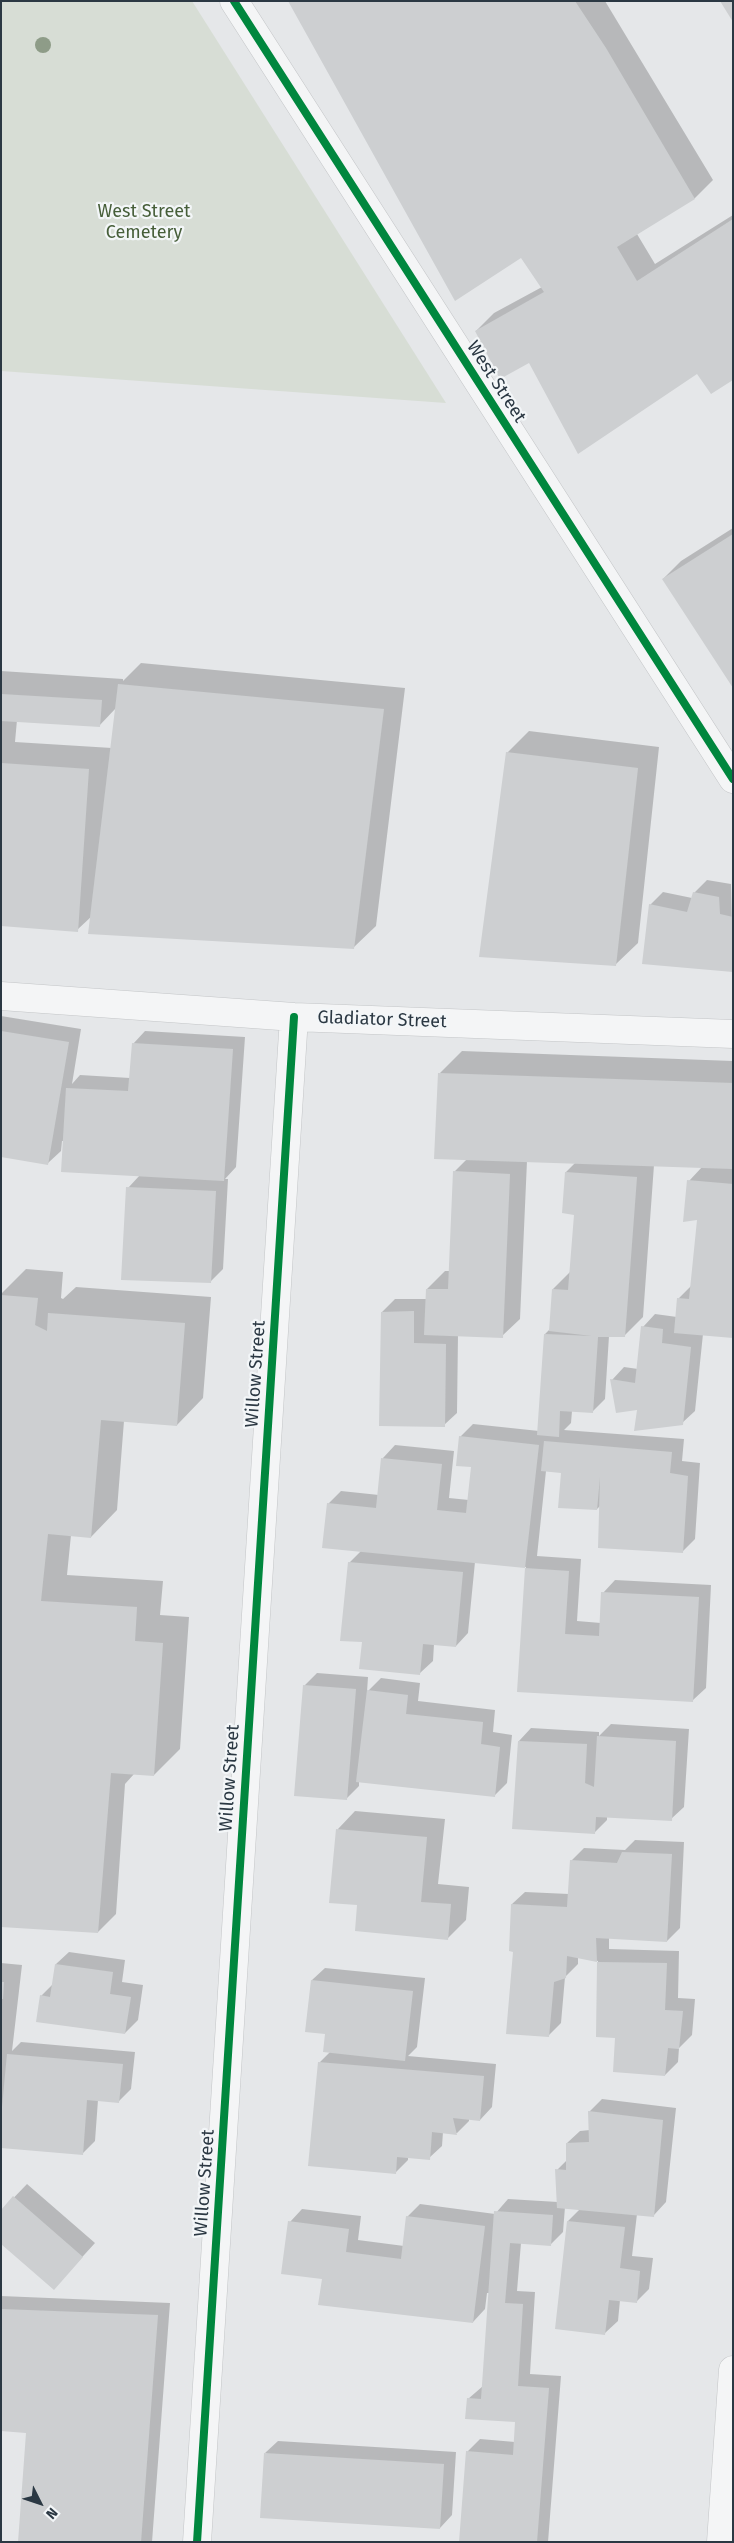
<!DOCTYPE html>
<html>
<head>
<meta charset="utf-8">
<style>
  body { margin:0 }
  #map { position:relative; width:734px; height:2543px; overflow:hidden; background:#e5e7e9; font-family:"Fira Sans",sans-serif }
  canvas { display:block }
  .frame { position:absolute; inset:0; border:2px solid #2b3843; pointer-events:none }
  .north { position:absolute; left:15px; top:2478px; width:50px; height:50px; -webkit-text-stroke:4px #f3f6f8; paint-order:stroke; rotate:131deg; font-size:14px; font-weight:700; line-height:20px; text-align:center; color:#2b3843 }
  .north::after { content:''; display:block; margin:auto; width:18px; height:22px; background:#2b3843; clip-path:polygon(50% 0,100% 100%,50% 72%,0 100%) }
</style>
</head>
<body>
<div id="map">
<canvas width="734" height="2543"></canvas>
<div class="frame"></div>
<div class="north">N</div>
</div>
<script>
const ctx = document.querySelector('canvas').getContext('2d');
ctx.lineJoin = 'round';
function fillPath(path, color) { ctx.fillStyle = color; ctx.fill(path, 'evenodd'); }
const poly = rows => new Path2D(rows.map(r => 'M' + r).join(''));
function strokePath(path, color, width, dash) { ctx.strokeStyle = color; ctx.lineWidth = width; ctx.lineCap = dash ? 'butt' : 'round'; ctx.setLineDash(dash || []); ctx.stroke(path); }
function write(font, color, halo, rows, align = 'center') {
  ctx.font = font + ' "Fira Sans",sans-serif'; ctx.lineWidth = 4.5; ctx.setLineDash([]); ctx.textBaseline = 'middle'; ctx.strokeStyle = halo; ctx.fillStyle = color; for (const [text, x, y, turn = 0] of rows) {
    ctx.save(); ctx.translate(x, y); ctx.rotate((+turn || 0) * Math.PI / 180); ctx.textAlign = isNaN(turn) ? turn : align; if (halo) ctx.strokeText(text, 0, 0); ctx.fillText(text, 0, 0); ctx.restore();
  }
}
fillPath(poly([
  [1,1,192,1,446,403,1,371]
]), '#d7ddd5');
fillPath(poly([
  [290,1,605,1,713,180,695,198,637,234,655,264,733,215,733,378,697,373,529,361,476,331,494,313,542,287,521,257,455,299],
  [733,528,733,686,663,579,681,561],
  [141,663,405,688,376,926,354,947,92,916,77,930,1,925,1,671,123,679,123,681],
  [116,708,112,748,15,742,17,720,99,726],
  [529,731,659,747,638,943,616,964,507,753],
  [707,880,731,884,733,971,650,905,663,892,692,898,694,893],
  [1,1016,81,1029,72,1084,80,1075,130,1078,133,1044,145,1031,245,1037,236,1167,225,1179,228,1179,223,1269,210,1282,128,1188,140,1175,64,1141,62,1141,61,1151,48,1163,1,1155],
  [462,1051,733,1061,733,1337,703,1334,695,1411,682,1423,638,1408,612,1380,624,1367,638,1369,643,1327,655,1314,677,1317,678,1299,692,1285,698,1218,689,1181,702,1167,654,1165,643,1317,625,1335,609,1336,605,1399,592,1412,572,1411,571,1423,564,1430,684,1439,682,1461,700,1463,695,1539,682,1552,601,1505,597,1509,562,1472,546,1471,537,1556,581,1559,577,1621,601,1623,603,1593,615,1580,711,1585,706,1688,693,1700,519,1691,526,1567,475,1562,468,1633,456,1646,434,1644,433,1661,420,1673,363,1641,349,1563,361,1551,328,1504,341,1491,379,1495,383,1458,395,1445,454,1451,449,1498,469,1500,472,1466,460,1437,473,1424,539,1431,545,1334,550,1329,553,1289,571,1271,575,1214,566,1172,576,1162,527,1161,520,1319,502,1336,458,1335,457,1413,444,1425,382,1312,395,1299,427,1299,427,1289,445,1271,450,1271,454,1172,468,1158,440,1073],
  [26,1269,63,1272,61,1298,63,1299,76,1287,211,1297,203,1398,177,1425,124,1421,117,1510,91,1537,71,1535,67,1575,163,1581,160,1615,189,1617,180,1749,154,1775,134,1774,125,1784,116,1914,98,1932,1,1925,1,1294],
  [317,1673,368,1677,367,1692,381,1678,420,1683,418,1701,495,1710,493,1732,512,1735,507,1783,494,1796,359,1781,359,1786,346,1799,304,1686],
  [611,1724,689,1729,684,1807,671,1819,607,1816,607,1820,594,1833,519,1741,531,1728,599,1732,599,1736],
  [355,1811,445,1819,438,1884,469,1887,466,1920,448,1938,359,1904,338,1829],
  [635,1840,684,1842,680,1928,667,1941,609,1938,609,1949,679,1951,678,1998,695,1999,692,2035,679,2048,678,2062,665,2075,616,2037,597,2036,598,1961,578,1957,578,1964,565,1977,561,2023,548,2036,515,1951,512,1904,525,1892,569,1894,571,1861,584,1848,625,1850],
  [69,1952,125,1960,122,1982,143,1985,138,2020,125,2033,41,1996,53,1984,56,1964],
  [1,1963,22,1965,12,2051,21,2042,135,2052,131,2089,118,2102,98,2100,95,2141,82,2154,2,2147,1,2151],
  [325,1968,425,1978,417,2047,408,2056,496,2064,492,2107,480,2120,469,2119,469,2121,457,2133,443,2132,442,2146,429,2158,408,2157,408,2160,395,2173,319,2063,331,2051,312,1980],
  [602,2099,676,2108,666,2202,654,2215,637,2214,632,2256,653,2258,649,2289,637,2301,620,2300,618,2321,605,2333,568,2221,580,2209,565,2207,563,2232,551,2244,521,2243,517,2291,535,2292,530,2374,561,2376,548,2542,460,2542,467,2452,480,2439,515,2442,516,2421,468,2399,483,2386,490,2293,487,2293,485,2309,473,2322,323,2278,290,2222,302,2209,361,2216,358,2240,404,2246,407,2217,420,2204,495,2214,508,2199,558,2202,557,2170,567,2160,567,2143,580,2131,590,2130,589,2112],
  [27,2184,95,2243,54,2288,1,2211],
  [1,2296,170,2303,152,2542,19,2542,27,2432,1,2430],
  [278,2441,456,2452,452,2515,440,2528,265,2453]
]), '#0003');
fillPath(poly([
  [288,1,575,1,606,48,695,199,617,247,637,281,733,219,733,380,711,394,697,374,578,454,529,363,500,379,475,331,544,292,521,258,455,301],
  [720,1,733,1,733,22],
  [733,534,733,688,662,579],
  [118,684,384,709,354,949,88,934],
  [1,694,102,700,100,727,1,721],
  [506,752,638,768,616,966,479,957],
  [1,763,89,769,78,932,1,926],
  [693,892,719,897,720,914,733,917,733,972,642,964,649,904,687,912],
  [1,1031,69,1042,48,1165,1,1157],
  [132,1043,233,1049,224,1181,61,1172,66,1088,128,1091],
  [438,1073,733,1083,733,1169,434,1159],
  [453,1171,510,1174,503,1338,424,1335,426,1289,448,1289],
  [565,1172,637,1177,625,1337,598,1337,593,1413,560,1411,559,1437,537,1435,544,1334,592,1336,549,1331,552,1289,568,1290,574,1215,562,1213],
  [687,1180,733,1184,733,1338,674,1333,677,1298,689,1299,697,1220,683,1222],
  [126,1187,216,1191,211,1283,121,1280],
  [1,1295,38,1298,35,1325,47,1331,48,1313,185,1323,177,1426,101,1420,91,1538,48,1534,41,1601,137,1607,135,1641,163,1643,154,1776,111,1773,98,1933,1,1927],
  [414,1311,414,1343,446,1344,445,1427,379,1426,381,1312],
  [641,1326,663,1329,662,1343,691,1347,683,1425,634,1431,637,1410,616,1413,610,1379,635,1383],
  [459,1436,539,1445,525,1568,322,1548,327,1503,376,1508,381,1458,442,1464,437,1510,466,1513,471,1467,456,1466],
  [544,1441,672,1452,670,1473,688,1476,683,1553,598,1548,600,1477,597,1510,558,1508,561,1473,541,1471],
  [348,1562,463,1572,456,1647,423,1644,420,1675,359,1669,362,1642,340,1641],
  [525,1568,569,1571,565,1634,599,1636,601,1592,699,1597,693,1702,517,1692],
  [303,1685,356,1689,347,1800,294,1796],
  [367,1690,408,1695,406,1714,483,1722,481,1744,500,1747,495,1797,356,1782],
  [597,1736,676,1741,672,1821,596,1817,595,1834,512,1829,518,1741,587,1744,585,1783,594,1787],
  [336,1829,427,1837,421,1902,451,1904,448,1940,355,1931,357,1905,329,1903],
  [622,1852,672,1854,667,1942,596,1938,597,1962,667,1963,665,2010,683,2011,679,2049,668,2048,665,2076,613,2072,615,2038,596,2037,597,1962,567,1956,566,1978,554,1982,549,2037,506,2034,513,1952,509,1951,511,1904,567,1907,570,1860,617,1863],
  [55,1964,113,1972,110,1994,131,1997,125,2034,36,2022,40,1995,50,1997],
  [311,1980,413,1991,405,2061,323,2052,325,2034,305,2032],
  [1,1982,4,1982,3,1999,1,1999],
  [7,2054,123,2064,119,2103,87,2100,83,2155,1,2148,1,2118],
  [318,2062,484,2076,480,2121,453,2118,457,2135,432,2132,430,2160,397,2157,396,2174,308,2166],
  [588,2111,663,2120,654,2217,557,2208,555,2169,566,2170,566,2143,589,2142],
  [13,2196,83,2257,54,2290,1,2244,1,2210],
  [494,2211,553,2215,551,2246,510,2243,505,2303,523,2304,518,2386,549,2388,537,2542,459,2542,466,2451,513,2455,515,2422,465,2419,467,2398,481,2399],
  [406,2216,485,2226,473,2323,318,2305,322,2279,281,2274,288,2221,349,2229,346,2252,401,2259],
  [567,2221,625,2227,620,2268,640,2271,637,2303,609,2300,605,2335,555,2329],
  [1,2309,158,2315,141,2542,18,2542,26,2433,1,2431],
  [264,2453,444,2464,440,2529,260,2518]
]), '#cdcfd1');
const street = poly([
  [234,1,733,779],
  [1,996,294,1017,733,1034],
  [197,2542,294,1017],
  [721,2542,733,2370]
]);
strokePath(street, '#c3c5c7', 29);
strokePath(street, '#f4f5f6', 28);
strokePath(poly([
  [234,1,733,779],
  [197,2542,294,1017]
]), '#00873e', 8);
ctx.fillStyle = '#8e9c88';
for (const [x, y] of [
  [43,45]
]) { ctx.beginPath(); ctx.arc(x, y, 8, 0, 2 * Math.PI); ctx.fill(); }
write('18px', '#465e39', '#f3f6f8', [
  ["West Street",144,212],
  ["Cemetery",144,233]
]);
write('18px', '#2b3843', '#f3f6f8', [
  ["West Street",496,382,57],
  ["Gladiator Street",382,1020,2],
  ["Willow Street",256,1374,-86],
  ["Willow Street",230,1778,-86],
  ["Willow Street",205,2183,-86]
]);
</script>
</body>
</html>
